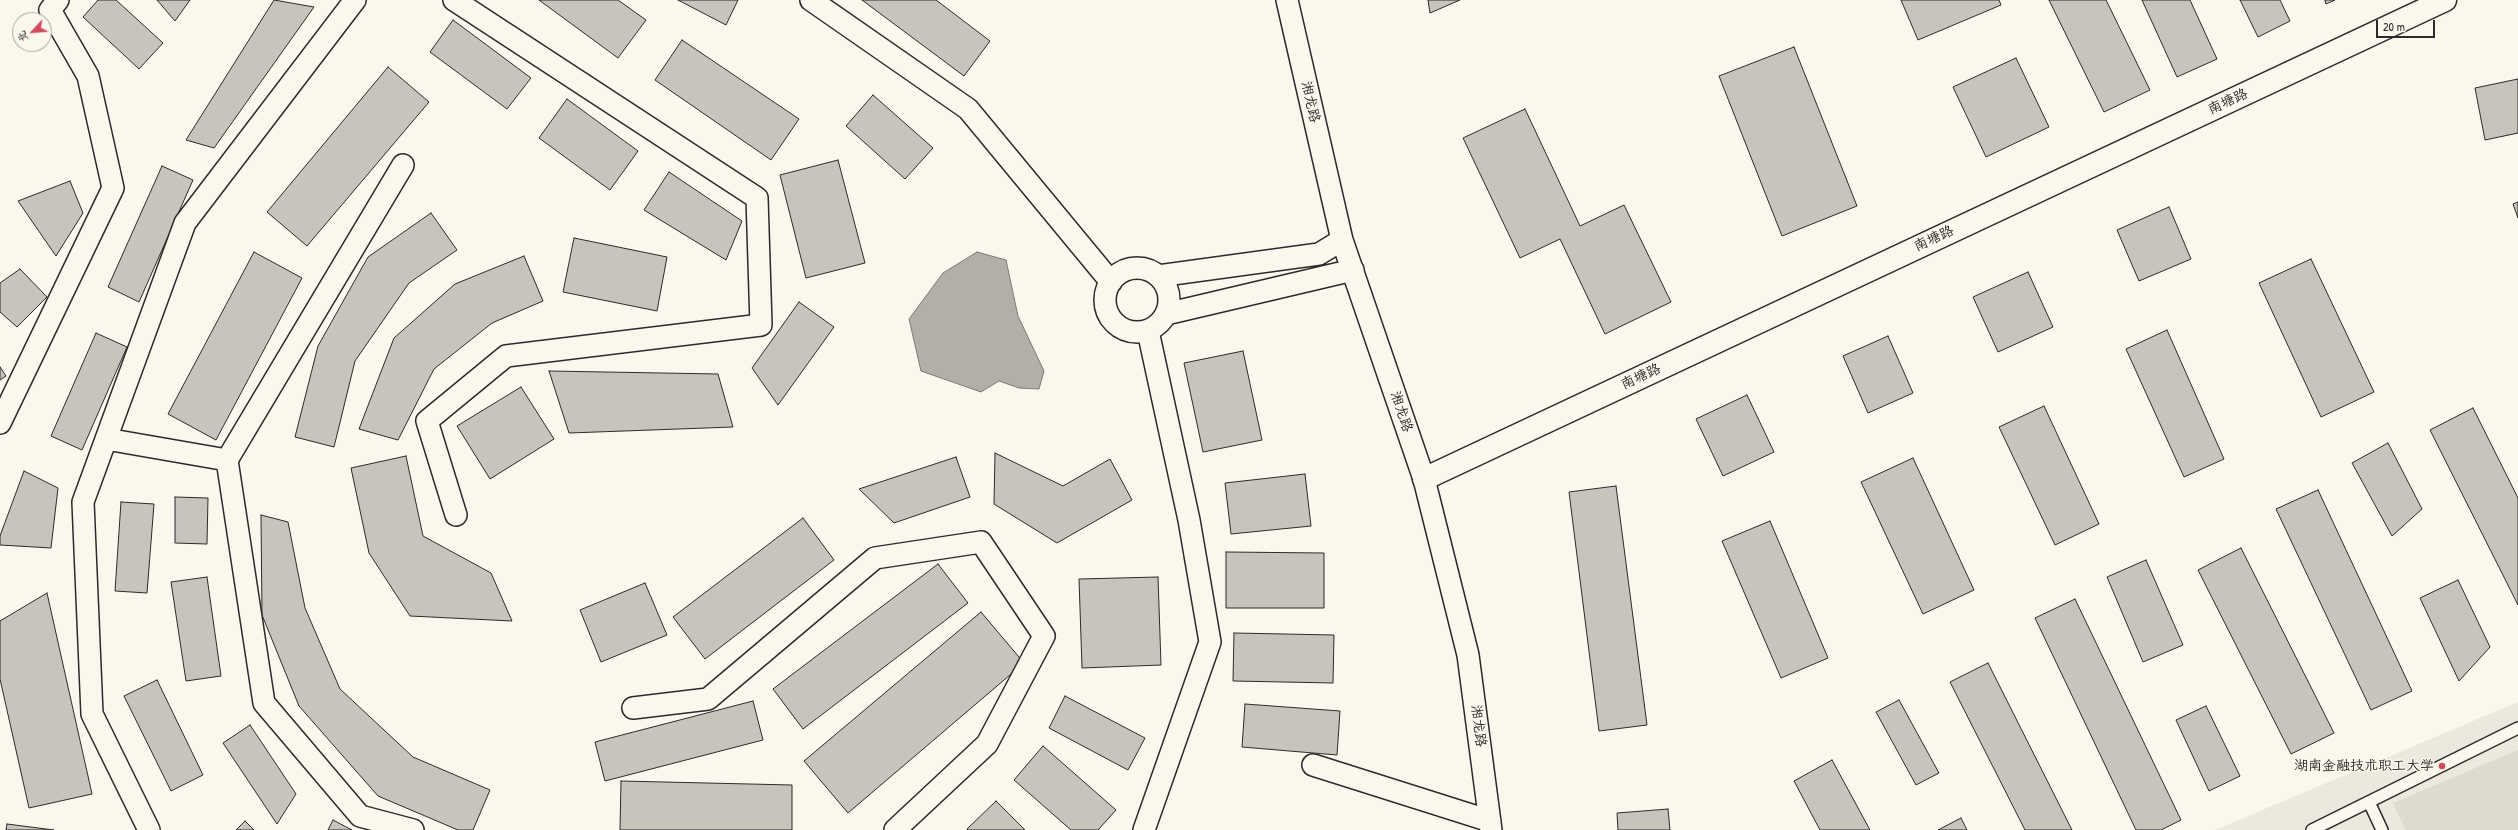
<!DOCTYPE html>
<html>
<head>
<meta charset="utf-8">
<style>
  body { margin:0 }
  #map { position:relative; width:2518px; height:830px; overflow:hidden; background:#fbf7ec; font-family:"Patrick Hand","LXGW WenKai TC",sans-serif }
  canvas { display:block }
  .north { position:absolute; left:12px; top:12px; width:40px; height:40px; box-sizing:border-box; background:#fbf7ec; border:1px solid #a8a59f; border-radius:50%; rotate:244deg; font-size:11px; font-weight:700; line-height:16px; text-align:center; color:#2b2b2b }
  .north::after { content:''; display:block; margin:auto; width:14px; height:18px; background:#d1495b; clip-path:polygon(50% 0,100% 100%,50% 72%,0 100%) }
  .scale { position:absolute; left:2376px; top:20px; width:59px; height:18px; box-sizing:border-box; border:2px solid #2b2b2b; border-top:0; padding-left:5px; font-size:12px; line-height:14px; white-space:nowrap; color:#2b2b2b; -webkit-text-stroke:3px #fbf7ec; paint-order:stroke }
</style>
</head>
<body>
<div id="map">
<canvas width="2518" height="830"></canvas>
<div class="north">北</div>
<div class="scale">20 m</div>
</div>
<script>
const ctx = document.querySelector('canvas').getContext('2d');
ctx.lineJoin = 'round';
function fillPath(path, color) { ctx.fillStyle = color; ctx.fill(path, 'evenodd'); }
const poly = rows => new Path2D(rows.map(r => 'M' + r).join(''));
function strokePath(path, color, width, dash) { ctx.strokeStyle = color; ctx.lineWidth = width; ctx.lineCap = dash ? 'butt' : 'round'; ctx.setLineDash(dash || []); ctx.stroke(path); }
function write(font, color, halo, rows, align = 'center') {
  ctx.font = font + ' "Patrick Hand","LXGW WenKai TC",sans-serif'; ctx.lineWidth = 3; ctx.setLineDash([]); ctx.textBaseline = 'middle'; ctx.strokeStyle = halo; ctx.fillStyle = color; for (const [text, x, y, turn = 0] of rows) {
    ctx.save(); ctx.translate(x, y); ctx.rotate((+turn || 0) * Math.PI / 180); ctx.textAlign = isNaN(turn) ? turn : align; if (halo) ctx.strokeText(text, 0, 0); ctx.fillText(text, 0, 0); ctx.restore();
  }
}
fillPath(poly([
  [2518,702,2518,830,2215,830]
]), '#ebe8de');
fillPath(poly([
  [2518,750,2518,830,2406,830,2393,803]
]), '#dddad0');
const water = poly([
  [977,252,1006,260,1018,316,1044,371,1039,389,1019,388,999,381,981,392,921,371,909,319,943,273,977,252]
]);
fillPath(water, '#b1afa7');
strokePath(water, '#7b7a75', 1);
const building = poly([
  [98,0,116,0,163,43,139,69,83,17,98,0],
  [157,0,190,0,175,21,157,0],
  [274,0,314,7,214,148,186,140,274,0],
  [539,0,618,0,646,20,618,58,539,0],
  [678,0,738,0,726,25,678,0],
  [862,0,936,0,990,41,964,76,862,0],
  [1428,0,1460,0,1430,13,1428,0],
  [1901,0,1999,0,2001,5,1918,40,1901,0],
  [2049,0,2106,0,2150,90,2104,112,2049,0],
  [2142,0,2190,0,2217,59,2177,77,2142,0],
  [2240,0,2280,0,2290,21,2258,37,2240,0],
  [2325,0,2335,0,2326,4,2325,0],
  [453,20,531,78,507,109,430,52,453,20],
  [682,40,799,119,771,160,655,80,682,40],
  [1794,47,1857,206,1782,236,1719,76,1794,47],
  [2016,58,2049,127,1986,157,1953,87,2016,58],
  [388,67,429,102,307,246,267,212,388,67],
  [2518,79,2518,133,2485,140,2475,88,2518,79],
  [873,95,933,148,905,179,846,126,873,95],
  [567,99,638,151,610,190,539,138,567,99],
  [1525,109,1580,226,1624,205,1671,302,1605,334,1560,239,1520,258,1463,138,1525,109],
  [838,160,865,263,806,278,780,175,838,160],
  [162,166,193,180,139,302,108,287,162,166],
  [669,172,742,221,726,260,644,210,669,172],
  [70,181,83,213,56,256,18,201,70,181],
  [2518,202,2518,218,2513,204,2518,202],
  [2169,207,2191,259,2139,281,2117,230,2169,207],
  [431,213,457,250,409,283,355,361,334,447,295,437,318,346,368,257,431,213],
  [574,238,667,257,657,311,563,292,574,238],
  [254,252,302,278,216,440,168,414,254,252],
  [524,256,543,301,492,323,434,369,398,440,359,429,394,338,455,284,524,256],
  [2311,259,2374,392,2321,417,2259,283,2311,259],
  [20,269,47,297,17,327,0,312,0,283,20,269],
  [2028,272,2053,327,1998,352,1973,297,2028,272],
  [799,302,834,327,778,405,752,368,799,302],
  [2167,330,2224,459,2184,477,2126,349,2167,330],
  [96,333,127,347,82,450,51,436,96,333],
  [1888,336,1913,393,1868,413,1843,356,1888,336],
  [1243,351,1262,440,1203,452,1184,363,1243,351],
  [0,367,6,376,0,380,0,367],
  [549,371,718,374,733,427,569,433,549,371],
  [521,387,554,439,490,479,457,426,521,387],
  [1747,395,1774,452,1723,476,1696,419,1747,395],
  [2044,406,2099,524,2055,545,1999,427,2044,406],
  [2473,408,2518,498,2518,605,2430,430,2473,408],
  [2388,443,2422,509,2392,536,2352,463,2388,443],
  [995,453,1063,486,1110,459,1132,500,1057,543,994,504,995,453],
  [406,456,423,536,491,573,512,621,410,616,369,553,351,468,406,456],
  [956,457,970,497,894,523,859,489,956,457],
  [1913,458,1974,590,1923,614,1861,482,1913,458],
  [24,471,58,488,51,548,0,545,0,536,24,471],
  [1305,474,1311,526,1231,534,1225,483,1305,474],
  [1616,486,1647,725,1599,731,1569,492,1616,486],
  [2318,490,2412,691,2371,710,2276,509,2318,490],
  [175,497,208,498,207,544,175,543,175,497],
  [121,502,154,504,147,593,115,591,121,502],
  [261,515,288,522,305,608,340,689,413,757,490,790,473,830,458,830,378,796,299,706,262,615,261,515],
  [803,518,834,560,705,659,673,617,803,518],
  [1770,521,1828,658,1781,678,1722,541,1770,521],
  [2241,548,2334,733,2291,754,2198,570,2241,548],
  [1226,552,1324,553,1324,608,1226,608,1226,552],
  [2146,560,2183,645,2143,662,2107,577,2146,560],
  [938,564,968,603,803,729,773,689,938,564],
  [207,577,221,676,186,681,171,582,207,577],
  [1158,577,1161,665,1082,668,1079,579,1158,577],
  [2458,580,2490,647,2459,681,2420,598,2458,580],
  [645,583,667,635,601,662,580,610,645,583],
  [47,593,92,794,29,808,0,679,0,621,47,593],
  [2075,599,2181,820,2161,830,2136,830,2035,618,2075,599],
  [981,612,1024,663,848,813,804,761,981,612],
  [1234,633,1334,635,1333,683,1233,681,1234,633],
  [1988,663,2072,830,2025,830,1950,682,1988,663],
  [157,680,203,775,171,791,124,696,157,680],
  [1065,696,1145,738,1128,770,1049,728,1065,696],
  [1899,700,1939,773,1916,785,1876,712,1899,700],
  [753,701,763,740,605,781,595,742,753,701],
  [1245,704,1340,711,1337,755,1242,747,1245,704],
  [2206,706,2240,776,2209,791,2176,720,2206,706],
  [250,725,296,794,277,824,223,743,250,725],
  [1043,746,1116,810,1098,830,1071,830,1014,780,1043,746],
  [1832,760,1870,830,1820,830,1794,781,1832,760],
  [621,781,792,785,792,830,620,830,621,781],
  [996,801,1025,830,968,830,967,829,996,801],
  [1668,809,1670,830,1618,830,1617,813,1668,809],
  [1961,818,1967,830,1938,830,1961,818],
  [333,820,352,830,328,830,333,820],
  [245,821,254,830,236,830,245,821],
  [7,824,54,830,6,830,7,824]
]);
fillPath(building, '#c7c4bc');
strokePath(building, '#2b2b2b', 1);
const lane = poly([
  [2369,802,2382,830],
  [2312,830,2518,728]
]);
const street = poly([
  [454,0,757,198,761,325,506,356,427,421,456,515],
  [811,0,968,109,1111,282],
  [1287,0,1342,240,1424,479,1468,655,1491,830],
  '1105 300a32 32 0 1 1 64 0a32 32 0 1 1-64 0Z',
  [1158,276,1319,254,1342,240],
  [1166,314,1353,270],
  [0,423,113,188,88,76,50,10,58,0],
  [106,439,227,460,403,165],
  [227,460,264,703,360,816,413,830],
  [633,708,708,699,875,558,981,542,1044,636,987,744,895,830],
  [1313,765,1490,821],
  [149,830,92,714,83,502,185,223,355,0],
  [1144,830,1210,642,1189,520,1148,331]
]);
const secondary = poly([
  [1424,479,2445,0]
]);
strokePath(lane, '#2b2b2b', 14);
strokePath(street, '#2b2b2b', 24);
strokePath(secondary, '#2b2b2b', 25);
strokePath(lane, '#fbf7ec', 11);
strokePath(street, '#fbf7ec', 21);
strokePath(secondary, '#fbf7ec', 22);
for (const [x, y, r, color] of [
  [2442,766,4,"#d1495b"]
]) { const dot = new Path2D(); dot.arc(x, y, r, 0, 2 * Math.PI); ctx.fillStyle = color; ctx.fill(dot); strokePath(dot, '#fbf7ec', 1.5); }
write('14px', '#2b2b2b', '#fbf7ec', [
  ["湘龙路",1310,102,77],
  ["南塘路",2228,102,-25],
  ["南塘路",1934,239,-25],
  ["南塘路",1641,377,-25],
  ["湘龙路",1401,412,71],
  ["湘龙路",1478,726,83]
]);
write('14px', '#2b2b2b', '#fbf7ec', [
  ["湖南金融技术职工大学",2434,766]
], 'right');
</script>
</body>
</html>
